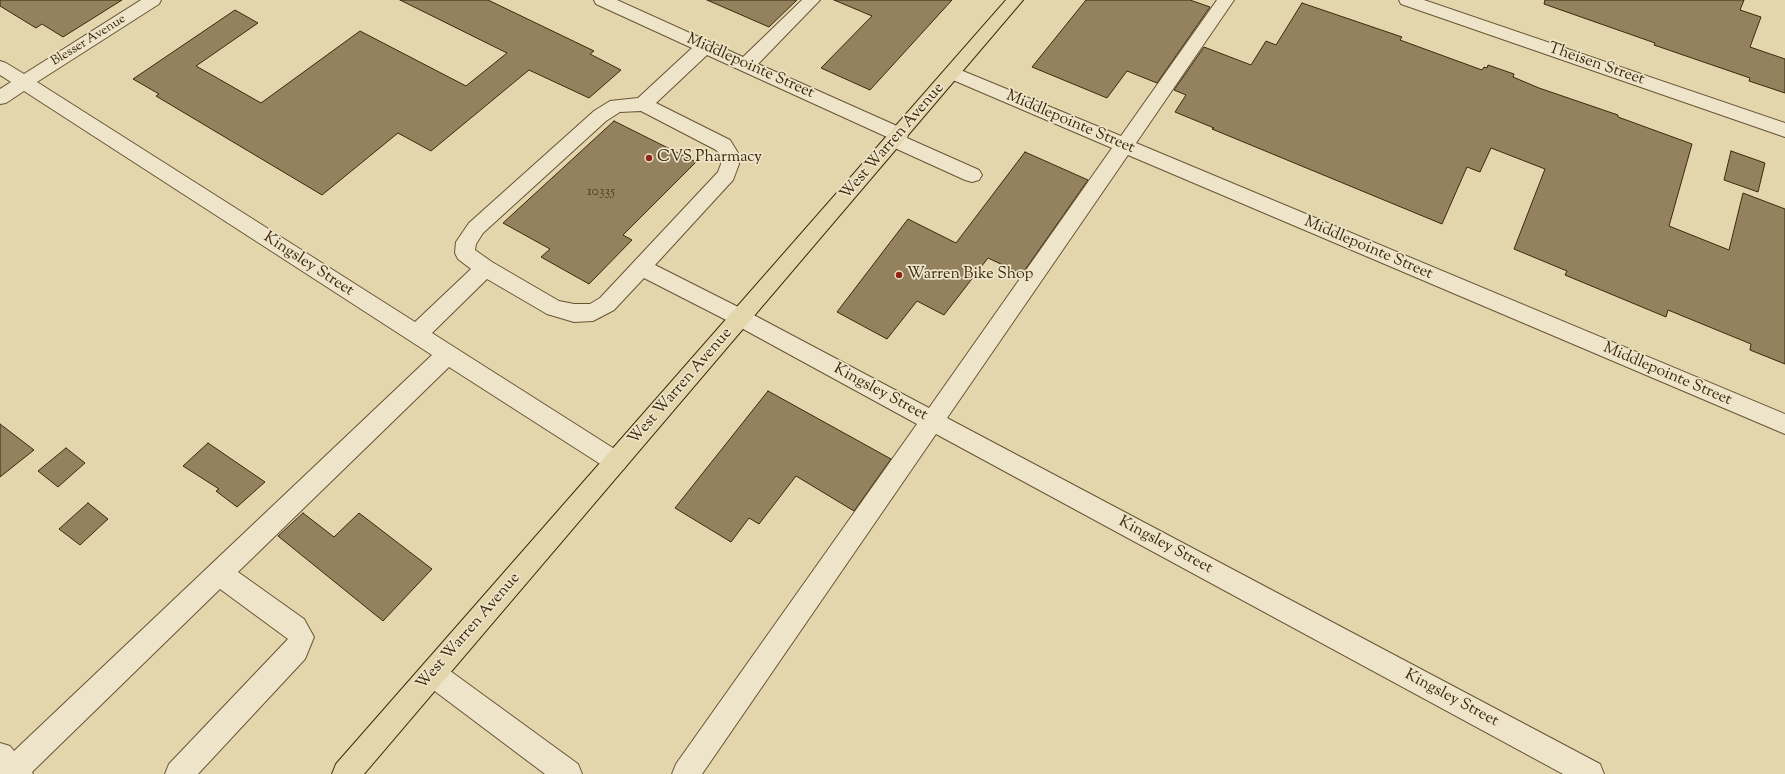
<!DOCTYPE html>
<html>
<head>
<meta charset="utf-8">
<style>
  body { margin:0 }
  canvas { display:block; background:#e4d6ac }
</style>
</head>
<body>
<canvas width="1785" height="774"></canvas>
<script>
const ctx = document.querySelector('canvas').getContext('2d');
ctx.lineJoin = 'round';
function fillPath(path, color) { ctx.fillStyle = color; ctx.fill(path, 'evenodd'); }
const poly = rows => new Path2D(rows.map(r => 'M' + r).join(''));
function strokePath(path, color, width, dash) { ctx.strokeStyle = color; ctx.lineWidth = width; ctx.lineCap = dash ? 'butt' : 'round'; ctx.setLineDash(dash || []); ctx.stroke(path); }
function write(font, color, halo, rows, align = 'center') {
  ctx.font = font + ' "Sorts Mill Goudy",serif'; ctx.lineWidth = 3.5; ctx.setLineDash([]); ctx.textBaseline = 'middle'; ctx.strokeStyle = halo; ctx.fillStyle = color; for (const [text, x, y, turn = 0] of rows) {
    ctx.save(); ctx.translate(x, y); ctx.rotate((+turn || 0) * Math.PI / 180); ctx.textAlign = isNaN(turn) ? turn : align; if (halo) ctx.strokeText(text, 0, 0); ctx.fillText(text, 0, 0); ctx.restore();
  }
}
const building = poly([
  [0,0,122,0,63,37,42,24,36,28,0,6,0,0],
  [400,0,488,0,594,51,590,54,621,70,589,98,529,70,431,151,398,133,322,195,156,96,159,94,133,79,235,10,258,23,196,66,261,103,360,31,466,86,507,53,400,0],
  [707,0,797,0,769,27,707,0],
  [834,0,952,0,870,90,821,68,872,16,834,0],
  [1086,0,1190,0,1210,7,1157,83,1127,71,1107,98,1032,67,1086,0],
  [1545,0,1744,0,1740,10,1761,17,1750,47,1785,59,1785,93,1749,81,1750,78,1654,45,1655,43,1544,4,1545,0],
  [1302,3,1402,37,1400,40,1482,70,1484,67,1487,68,1488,65,1514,74,1513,77,1539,88,1618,115,1618,117,1692,144,1669,226,1729,250,1743,193,1785,209,1785,364,1750,350,1751,344,1668,310,1666,317,1565,275,1567,271,1514,249,1545,169,1491,148,1480,172,1467,167,1442,224,1212,129,1214,128,1175,112,1186,95,1174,90,1204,47,1251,65,1266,41,1276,45,1302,3],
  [614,121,696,162,623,235,632,240,589,284,541,257,550,249,503,223,614,121],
  [1731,151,1765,163,1758,192,1724,180,1731,151],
  [1025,152,1088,180,1022,274,988,258,944,315,917,301,887,339,837,312,908,219,956,243,1025,152],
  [768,391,891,459,854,511,796,476,759,524,749,518,731,542,675,508,768,391],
  [0,424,34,450,0,477,0,424],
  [208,443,265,482,237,507,216,491,219,489,183,466,208,443],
  [66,448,85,463,58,487,38,471,66,448],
  [88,503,108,519,80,545,59,529,88,503],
  [303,513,334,537,359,513,432,569,383,621,278,536,303,513]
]);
fillPath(building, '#94825f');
strokePath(building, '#3d280c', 1);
const minor = poly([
  [141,0,161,0,159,4,37,82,415,322,471,269,458,259,455,253,456,242,469,223,594,111,610,101,638,98,692,48,596,4,594,0,617,0,743,57,802,0,820,0,758,64,906,130,908,135,907,138,979,170,982,175,979,180,972,182,965,180,888,145,886,140,887,137,707,55,656,103,730,140,738,153,739,164,733,180,655,265,748,312,929,408,1112,148,946,77,943,73,946,69,952,67,958,69,1121,136,1217,0,1234,0,1136,143,1785,414,1785,434,1128,155,947,418,1600,764,1604,774,1563,774,936,434,702,774,672,774,676,764,917,424,734,324,644,278,614,310,593,321,574,322,547,314,487,279,432,333,624,455,628,462,624,469,616,472,608,469,449,367,238,572,304,619,314,637,305,659,198,774,165,774,169,764,288,639,220,589,32,772,33,774,0,774,0,743,10,746,14,751,432,355,24,91,6,103,0,104,0,89,11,82,0,75,0,61,6,63,24,74,141,0],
  [641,111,716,150,720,154,721,164,718,172,600,298,590,304,574,304,559,301,492,262,475,250,476,244,483,233,606,121,620,112,641,111],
  [1399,0,1424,0,1785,123,1785,137,1401,4,1399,0],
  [433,661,442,665,578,764,582,774,545,774,424,683,420,674,424,665,433,661]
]);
const major = poly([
  [1006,0,1023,0,364,774,332,774,336,764,1006,0]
]);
strokePath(minor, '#675434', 2);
strokePath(major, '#3d280c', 2);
fillPath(minor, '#ede4c9');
fillPath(major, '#e4d6ac');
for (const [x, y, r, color] of [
  [649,158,4,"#8f2418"],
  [899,275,4,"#8f2418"]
]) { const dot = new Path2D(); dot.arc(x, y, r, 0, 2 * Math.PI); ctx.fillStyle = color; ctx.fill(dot); strokePath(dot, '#ede4c9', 1.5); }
write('13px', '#3d280c', '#ede4c9', [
  ["Blesser Avenue",89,41,-32]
]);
write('14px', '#533e21', null, [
  ["10335",601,193]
]);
write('16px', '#3d280c', '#ede4c9', [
  ["Theisen Street",1596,65,19],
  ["Middlepointe Street",750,67,24],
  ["Middlepointe Street",1070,123,23],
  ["West Warren Avenue",893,142,-49],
  ["Middlepointe Street",1368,249,23],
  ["Kingsley Street",308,265,33],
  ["Middlepointe Street",1667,375,23],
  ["West Warren Avenue",681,387,-49],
  ["Kingsley Street",880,393,28],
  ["Kingsley Street",1165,546,28],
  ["West Warren Avenue",469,632,-49],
  ["Kingsley Street",1451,699,28]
]);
write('16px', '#3d280c', '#ede4c9', [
  ["CVS Pharmacy",657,158],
  ["Warren Bike Shop",907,275]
], 'left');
</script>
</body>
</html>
